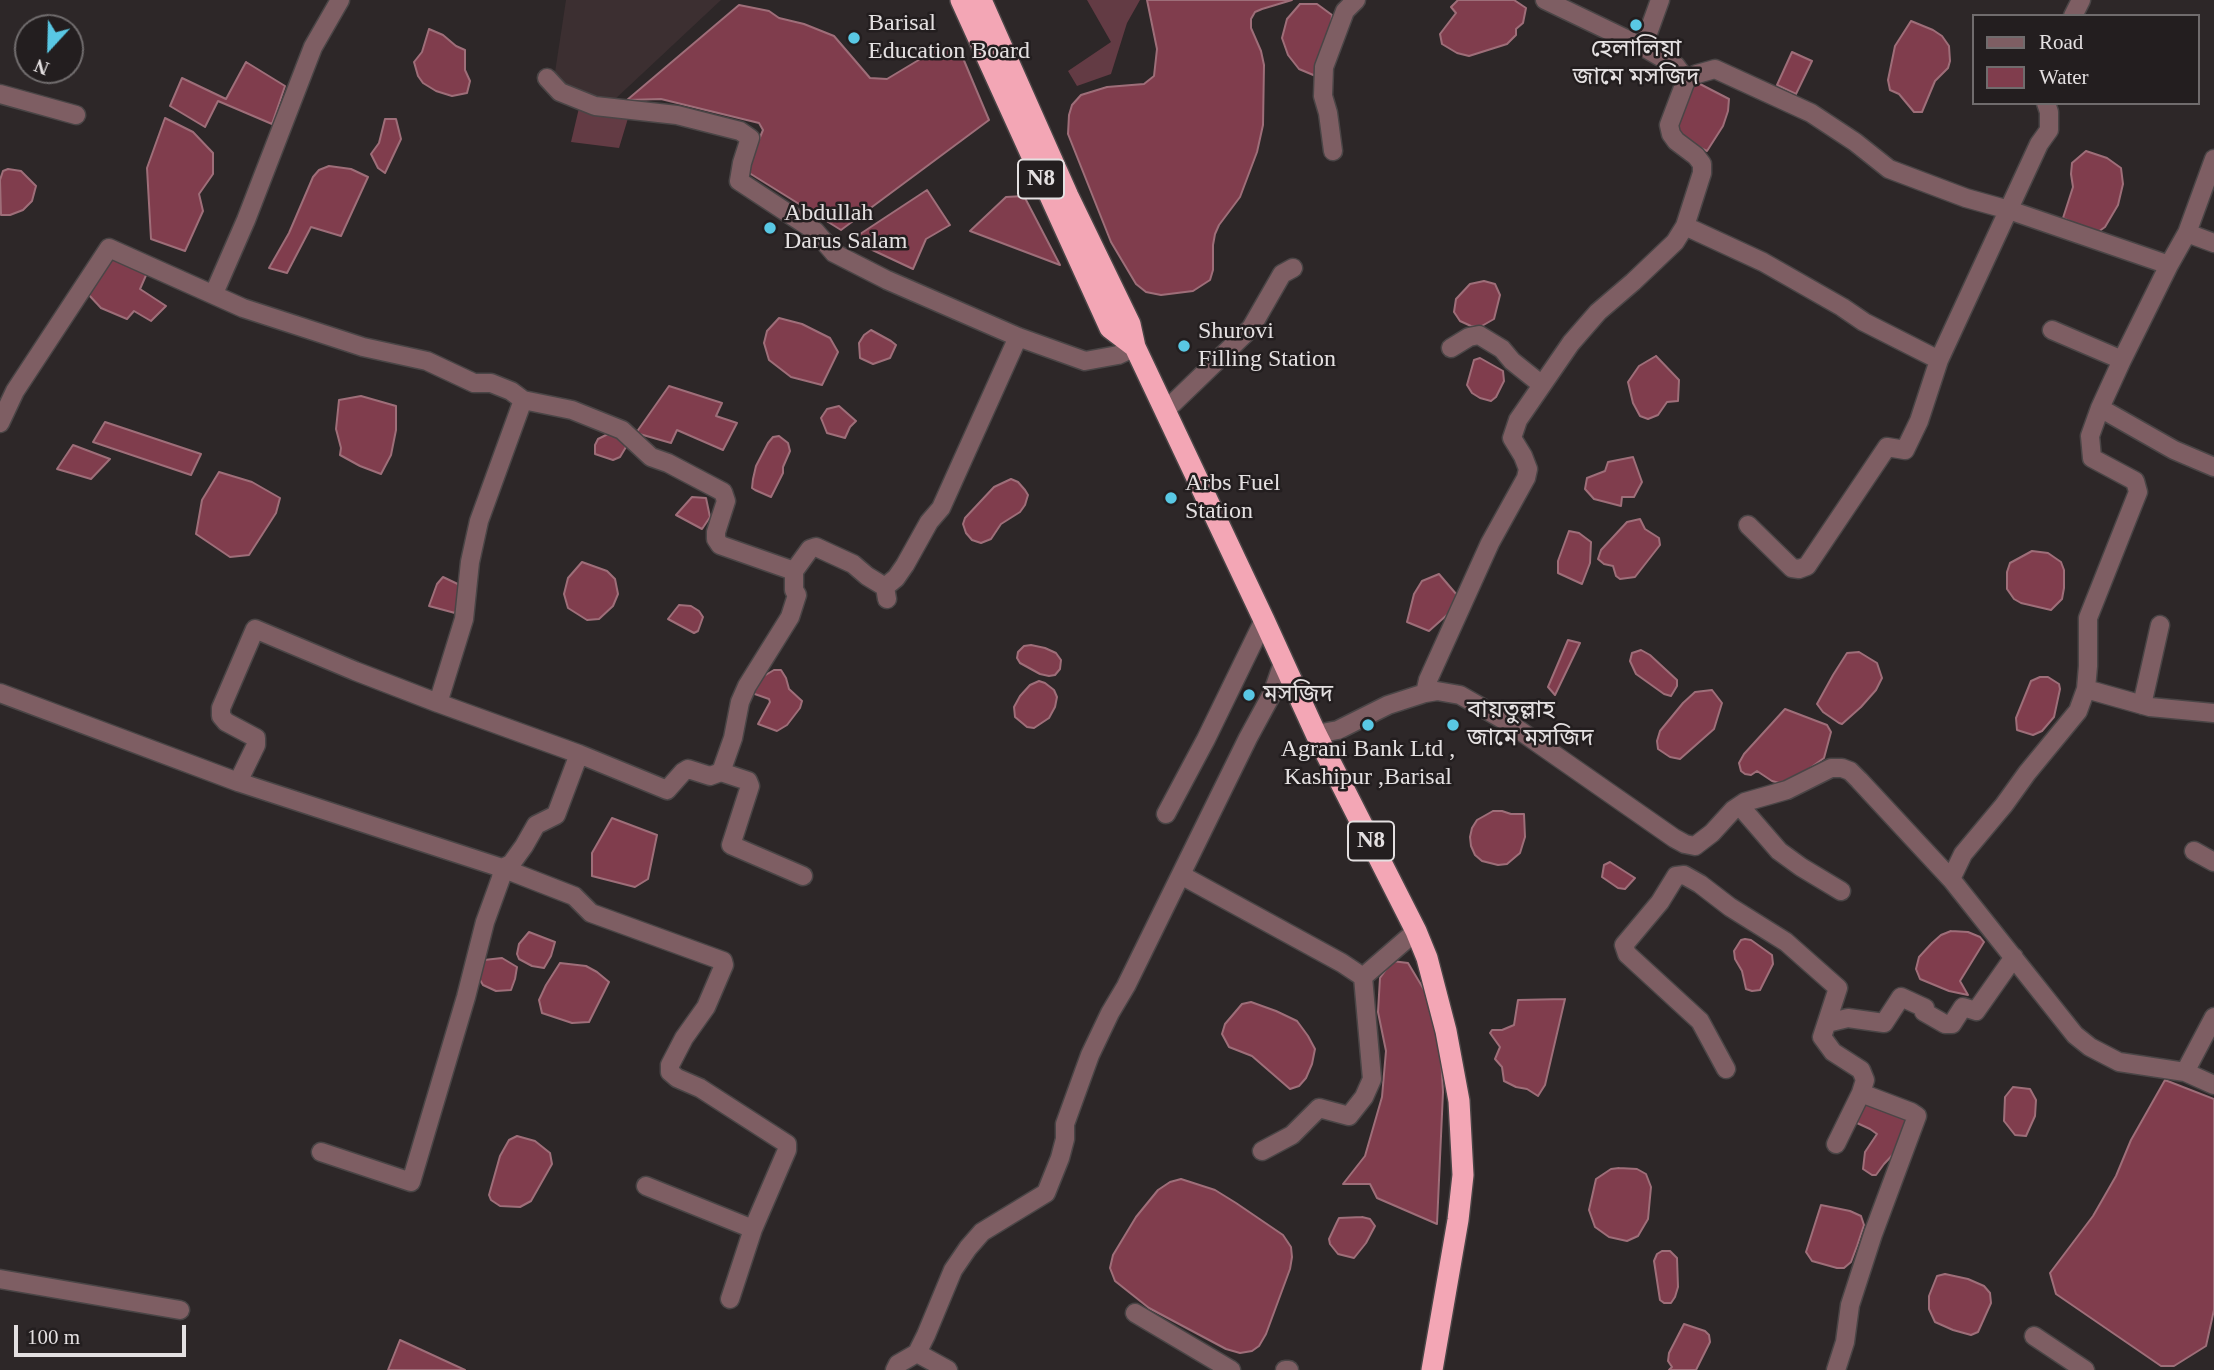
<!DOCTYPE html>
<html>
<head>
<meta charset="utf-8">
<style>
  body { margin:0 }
  #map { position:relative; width:2214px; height:1370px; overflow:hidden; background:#2d2728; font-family:"Times New Roman",serif }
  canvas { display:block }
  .legend { position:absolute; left:1972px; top:14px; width:228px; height:91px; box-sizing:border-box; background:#231e1f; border:2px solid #706c6d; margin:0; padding:9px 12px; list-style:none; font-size:21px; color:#e4e0e1 }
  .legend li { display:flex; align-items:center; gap:14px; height:35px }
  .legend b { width:35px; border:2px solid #706c6d }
  .north { position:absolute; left:14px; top:14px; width:70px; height:70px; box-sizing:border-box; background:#231e1f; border:2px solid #706c6d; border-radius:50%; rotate:202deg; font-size:19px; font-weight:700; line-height:28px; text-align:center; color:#e4e0e1 }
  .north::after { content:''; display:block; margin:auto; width:24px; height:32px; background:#59c8e4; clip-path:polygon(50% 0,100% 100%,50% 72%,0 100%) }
  .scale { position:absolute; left:14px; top:1325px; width:172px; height:32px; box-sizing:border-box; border:4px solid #e4e0e1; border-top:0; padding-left:9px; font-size:21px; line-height:24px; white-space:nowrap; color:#e4e0e1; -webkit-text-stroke:5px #231e1f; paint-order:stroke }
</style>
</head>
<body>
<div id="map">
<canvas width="2214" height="1370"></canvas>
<ul class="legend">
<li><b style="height:9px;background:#7e5e63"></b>Road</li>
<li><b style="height:19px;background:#803d4d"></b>Water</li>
</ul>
<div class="north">N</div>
<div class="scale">100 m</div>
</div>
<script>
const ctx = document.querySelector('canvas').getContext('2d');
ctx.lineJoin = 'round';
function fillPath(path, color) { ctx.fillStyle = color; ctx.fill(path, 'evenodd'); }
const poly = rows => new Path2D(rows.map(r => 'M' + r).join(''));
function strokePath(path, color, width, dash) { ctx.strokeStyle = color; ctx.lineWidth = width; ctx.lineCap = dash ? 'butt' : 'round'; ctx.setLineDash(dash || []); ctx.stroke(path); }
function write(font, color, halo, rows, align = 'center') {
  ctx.font = font + ' "Times New Roman","Noto Sans Bengali",serif'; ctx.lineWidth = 5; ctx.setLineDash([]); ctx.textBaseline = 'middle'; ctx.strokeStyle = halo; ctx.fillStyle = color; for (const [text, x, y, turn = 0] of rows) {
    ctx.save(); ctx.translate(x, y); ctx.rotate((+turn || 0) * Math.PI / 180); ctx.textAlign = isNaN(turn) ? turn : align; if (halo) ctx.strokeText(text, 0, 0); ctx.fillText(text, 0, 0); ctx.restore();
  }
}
fillPath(poly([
  [566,0,721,0,612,102,571,90,554,79]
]), '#3c2f31');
fillPath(poly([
  [1087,0,1140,0,1127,23,1111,74,1077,86,1068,71,1111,42],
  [579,108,629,115,619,148,571,142]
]), '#633b44');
const water = poly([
  [1147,0,1292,0,1262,9,1255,12,1251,19,1251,28,1261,51,1264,65,1263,125,1257,152,1240,197,1219,225,1215,234,1213,245,1213,270,1210,280,1193,291,1161,295,1146,292,1136,284,1111,242,1068,134,1069,115,1072,105,1081,95,1107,87,1144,84,1154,76,1157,49,1147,0],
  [1458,0,1514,0,1526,8,1523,23,1516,29,1516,35,1507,44,1469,56,1457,53,1442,44,1440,34,1456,13,1451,7,1458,0],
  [1300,4,1317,4,1332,15,1329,44,1318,77,1299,69,1288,55,1282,38,1287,19,1300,4],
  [739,5,769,11,779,18,804,24,834,36,870,78,887,79,937,49,960,51,989,120,841,230,746,171,763,130,759,123,661,99,627,100,739,5],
  [1911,21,1933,30,1942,36,1949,46,1950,61,1948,68,1935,81,1922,112,1914,112,1899,94,1890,90,1888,80,1895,46,1911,21],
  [429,29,443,35,456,46,465,50,465,70,470,81,467,93,452,96,436,91,423,83,418,76,414,62,422,52,429,29],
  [1792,52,1812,61,1796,94,1777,85,1792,52],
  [246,62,285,86,272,124,218,101,205,127,170,106,182,78,226,99,246,62],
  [1700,84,1729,99,1728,111,1723,126,1707,151,1677,137,1673,125,1691,87,1700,84],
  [165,118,193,132,213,153,213,174,199,194,203,211,185,251,151,239,147,168,165,118],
  [385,119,396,119,401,139,385,173,378,168,371,154,379,143,385,119],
  [2086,151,2107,158,2121,168,2123,184,2118,205,2105,227,2098,232,2081,227,2063,218,2073,187,2071,174,2072,163,2086,151],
  [329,166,351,169,368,177,341,236,311,227,287,273,269,268,289,233,313,177,319,170,329,166],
  [8,169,21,171,36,186,32,201,23,210,10,215,1,215,0,180,3,171,8,169],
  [927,190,950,225,926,239,913,269,851,240,927,190],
  [1024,196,1060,265,970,231,1006,197,1024,196],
  [113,254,147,273,140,289,166,306,151,321,134,311,127,319,101,308,88,294,113,254],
  [1484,281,1495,284,1500,295,1494,319,1480,327,1471,326,1460,321,1454,312,1456,299,1470,284,1484,281],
  [779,318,802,324,830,338,838,352,822,385,791,377,769,360,764,343,767,331,779,318],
  [871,330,891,341,896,345,890,358,873,364,860,358,859,343,864,335,871,330],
  [1656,356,1679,380,1678,401,1667,402,1658,415,1648,419,1640,416,1633,403,1628,382,1639,366,1656,356],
  [1480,358,1503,371,1504,381,1496,397,1491,401,1480,398,1472,393,1467,385,1474,360,1480,358],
  [669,386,722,403,716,416,737,423,723,450,677,430,671,443,636,433,669,386],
  [361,396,396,406,396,430,391,455,381,474,360,466,340,455,341,448,336,429,339,400,361,396],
  [839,406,856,421,850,427,845,438,827,433,821,418,827,409,839,406],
  [105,422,201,454,191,475,93,442,105,422],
  [610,433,623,441,626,447,620,457,613,460,595,454,595,445,598,439,610,433],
  [779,436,788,443,790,451,783,467,783,473,771,497,755,490,752,488,753,479,756,466,768,443,773,437,779,436],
  [73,445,110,459,91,479,57,469,73,445],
  [1633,457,1642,482,1634,497,1622,497,1621,506,1594,499,1585,489,1587,478,1605,471,1608,462,1633,457],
  [219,472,252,482,280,498,276,513,249,555,230,557,196,534,202,500,219,472],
  [1011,479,1018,482,1025,490,1028,495,1025,505,1020,512,1001,524,991,539,981,543,972,540,966,533,963,524,965,518,994,487,1011,479],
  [692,497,706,498,710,517,702,529,676,515,692,497],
  [1640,519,1645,529,1659,538,1660,545,1635,577,1620,579,1616,576,1613,566,1604,564,1598,559,1601,550,1627,522,1640,519],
  [1569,531,1579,533,1591,542,1590,563,1582,584,1558,573,1558,561,1569,531],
  [2032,551,2048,553,2061,562,2064,570,2064,588,2062,599,2051,610,2021,603,2014,599,2007,589,2007,572,2010,563,2032,551],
  [582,562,607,571,615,579,618,594,613,606,599,619,587,620,568,608,564,594,568,578,582,562],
  [1439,574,1457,595,1448,614,1429,631,1407,622,1414,594,1422,581,1439,574],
  [443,577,464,587,455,613,429,606,437,584,443,577],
  [679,605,691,606,699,611,703,617,698,631,694,633,668,619,679,605],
  [1568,640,1580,643,1555,695,1548,687,1568,640],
  [1031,645,1045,648,1056,653,1061,660,1060,669,1055,675,1049,676,1040,674,1020,663,1017,658,1018,652,1024,646,1031,645],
  [1641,650,1650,655,1677,680,1677,686,1671,696,1664,694,1636,674,1630,661,1632,653,1641,650],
  [1859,652,1877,663,1882,678,1876,690,1861,707,1842,724,1839,723,1823,712,1817,704,1833,675,1847,653,1859,652],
  [774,670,781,670,786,678,789,689,802,701,800,708,787,725,777,731,758,724,770,702,769,699,749,692,757,680,774,670],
  [2040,677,2048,677,2059,684,2060,689,2054,717,2042,731,2033,735,2017,730,2016,718,2031,681,2040,677],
  [1039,681,1045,683,1054,690,1057,697,1055,707,1049,718,1034,728,1027,727,1015,717,1014,707,1020,696,1030,685,1039,681],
  [1712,690,1722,703,1714,729,1680,759,1670,757,1658,749,1657,741,1660,731,1683,703,1695,692,1712,690],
  [1785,709,1827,725,1831,732,1824,758,1799,776,1783,784,1772,781,1757,771,1751,775,1745,774,1741,771,1739,763,1744,754,1785,709],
  [1493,811,1502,811,1511,814,1524,814,1525,837,1520,853,1507,864,1498,865,1482,861,1475,855,1471,846,1470,837,1472,828,1477,820,1493,811],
  [612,818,657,835,648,879,635,887,592,876,592,853,612,818],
  [1610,862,1635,878,1625,889,1618,888,1602,877,1604,865,1610,862],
  [1951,931,1968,932,1980,937,1984,942,1960,981,1968,995,1949,991,1920,979,1916,969,1919,957,1932,943,1941,935,1951,931],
  [529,932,555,942,551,956,544,968,532,966,519,959,517,954,519,944,529,932],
  [1745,939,1751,940,1772,955,1773,964,1760,990,1752,991,1746,989,1742,971,1735,959,1734,951,1741,940,1745,939],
  [502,958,517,967,515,979,511,990,496,991,483,985,477,975,484,960,502,958],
  [1392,961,1408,963,1429,998,1441,1055,1443,1092,1437,1224,1377,1198,1370,1184,1343,1184,1365,1156,1382,1097,1386,1051,1378,1012,1380,978,1392,961],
  [560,963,586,966,597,972,609,982,589,1022,572,1023,542,1013,539,1000,546,985,560,963],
  [1565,999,1545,1085,1538,1096,1527,1089,1516,1087,1504,1081,1502,1067,1495,1059,1500,1047,1490,1033,1492,1030,1502,1030,1514,1025,1518,1000,1565,999],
  [1251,1002,1276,1011,1297,1021,1308,1036,1315,1049,1312,1064,1306,1078,1299,1086,1290,1089,1252,1056,1229,1047,1222,1034,1225,1024,1242,1004,1251,1002],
  [2165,1080,2214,1099,2214,1310,2206,1346,2174,1366,2161,1366,2056,1294,2050,1273,2093,1216,2116,1176,2131,1140,2165,1080],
  [2013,1087,2030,1089,2036,1100,2035,1116,2026,1136,2015,1135,2004,1121,2005,1097,2013,1087],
  [1862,1102,1900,1113,1907,1121,1902,1145,1884,1164,1876,1175,1872,1175,1863,1169,1865,1152,1877,1134,1870,1129,1857,1123,1856,1114,1862,1102],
  [517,1136,535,1141,550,1153,552,1164,531,1201,520,1207,500,1206,491,1200,489,1195,500,1156,509,1140,517,1136],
  [1619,1168,1637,1169,1646,1174,1651,1187,1648,1219,1638,1236,1627,1241,1609,1237,1595,1227,1589,1210,1596,1179,1611,1169,1619,1168],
  [1181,1179,1215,1190,1236,1203,1283,1235,1291,1247,1292,1257,1290,1269,1266,1334,1259,1346,1252,1351,1240,1353,1226,1349,1149,1308,1115,1281,1110,1268,1113,1255,1136,1217,1158,1190,1170,1182,1181,1179],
  [1821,1205,1850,1211,1861,1216,1864,1225,1857,1246,1851,1262,1844,1268,1837,1268,1812,1261,1806,1252,1821,1205],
  [1362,1217,1370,1219,1375,1226,1366,1243,1354,1258,1338,1254,1330,1244,1329,1239,1337,1222,1339,1218,1362,1217],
  [1662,1251,1670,1251,1677,1258,1678,1287,1675,1297,1671,1303,1664,1303,1660,1300,1654,1261,1657,1254,1662,1251],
  [1945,1274,1968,1279,1984,1286,1990,1293,1991,1303,1978,1332,1971,1335,1953,1330,1935,1322,1929,1309,1929,1296,1937,1276,1945,1274],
  [1684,1324,1705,1331,1709,1335,1710,1342,1696,1370,1669,1370,1672,1367,1668,1361,1669,1353,1684,1324],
  [400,1340,465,1370,388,1370,400,1340]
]);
fillPath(water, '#803d4d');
strokePath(water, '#9e6e79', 2);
const minor = poly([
  [1545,0,1645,48,1676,66,1686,80,1697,74,1715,69,1811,113,1855,142,1889,169,1966,198,2009,210,2169,265],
  [2073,16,2081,0],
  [1643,47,1660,0],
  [547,78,560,92,595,106,677,115,740,131,750,138,742,163,739,181,815,231,834,253,887,280,1018,337,1085,361,1118,355,1135,347],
  [0,94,76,115],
  [1333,151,1328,113,1323,96,1324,67,1345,11,1356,0],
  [1685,226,1763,262,1842,307,1864,322,1939,360,1919,421,1905,450,1887,447,1807,566,1799,569,1792,568,1748,525],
  [2187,233,2214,159],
  [2214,243,2187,233,2169,265,2122,360,2100,408,2090,436,2092,458,2135,481,2138,492,2088,618,2088,666,2086,689,2150,707,2214,713],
  [215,291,246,220,313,47,340,0],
  [2052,330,2122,360],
  [1451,348,1469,337,1479,335,1502,349,1512,361,1542,385],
  [1939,360,2039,144,2049,130,2049,112,2046,103],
  [523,400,572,410,622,430,651,457,668,463,723,492,726,501,716,532,716,539,720,545,794,571],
  [2100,408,2174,450,2214,467],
  [1166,410,1251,328,1282,274,1293,268],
  [0,423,15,391,109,248,243,308,363,347,427,361,474,383,491,383,511,391,523,400,479,521,470,562,464,619,438,703,355,671,255,629,221,708,221,716,226,722,256,738,256,745,238,782,0,693],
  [885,587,896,578,905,565,929,522,941,508,1018,337],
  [1425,693,1428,680,1490,543,1526,478,1528,469,1523,456,1512,438,1518,420,1571,343,1598,312,1633,282,1675,242,1685,226,1702,173,1702,164,1696,156,1676,141,1671,134,1669,125,1686,80],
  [2142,705,2160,625],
  [1316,734,1338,730,1388,705,1425,693,1437,691,1460,695,1509,723,1674,838,1685,844,1695,846,1712,833,1733,810,1745,802,1787,790,1831,768,1842,768,1850,771,1859,780,1951,879,2075,1035,2090,1047,2119,1062,2185,1072,2214,1085],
  [579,754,667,790,683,772,688,769,710,776,721,772,748,781,750,786,731,845,803,876],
  [721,772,733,738,740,702,747,686,790,617,797,595,794,590,794,571,810,549,816,547,853,564,867,576,885,587,887,599],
  [238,782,502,868,511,864,524,846,536,825,556,815,579,754,438,703],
  [1740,806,1779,851,1801,867,1841,891],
  [1166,814,1206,739,1264,620],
  [2194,851,2214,862],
  [1181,875,1342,963,1363,977],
  [1951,879,1963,854,2004,805,2027,773,2078,711,2086,689],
  [1363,977,1416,931],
  [1827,1023,1848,1018,1884,1023,1901,997,1925,1008,1924,1012,1945,1024,1952,1024,1963,1007,1976,1011,2014,957],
  [1726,1069,1700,1021,1627,954,1624,945,1660,902,1676,876,1684,875,1700,884,1730,907,1786,942,1838,988,1822,1037,1833,1052,1861,1070,1865,1080,1861,1093,1836,1144],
  [2185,1072,2214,1017],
  [1262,1151,1292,1135,1319,1108,1349,1116,1364,1097,1372,1079,1363,977],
  [321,1152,411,1182,466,997,485,922,501,878,502,868,574,896,591,913,723,961,724,965,706,1007,684,1038,670,1065,670,1072,677,1078,700,1088,787,1144,787,1150,753,1229,730,1299],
  [646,1186,753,1229],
  [0,1279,180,1310],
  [1135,1313,1231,1370],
  [2034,1336,2085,1370],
  [917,1353,948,1370],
  [895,1370,898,1364,917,1353,926,1335,953,1270,968,1248,982,1232,1046,1193,1060,1158,1065,1139,1065,1124,1090,1055,1110,1013,1126,986,1248,738,1273,692,1283,663],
  [1285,1370,1289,1370],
  [1836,1370,1845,1342,1850,1305,1873,1234,1917,1116,1911,1112,1861,1093]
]);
const highway = poly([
  [961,0,1110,328,1135,347],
  [981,0,1068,196,1130,324,1135,347,1264,620,1316,734,1416,931,1427,958,1446,1031,1459,1101,1463,1175,1458,1220,1432,1370]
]);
strokePath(minor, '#4a4546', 21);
strokePath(highway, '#4a4546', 24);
strokePath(minor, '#7e5e63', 18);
strokePath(highway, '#f3a6b5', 21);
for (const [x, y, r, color] of [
  [1636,25,7,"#59c8e4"],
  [854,38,7,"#59c8e4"],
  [770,228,7,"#59c8e4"],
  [1184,346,7,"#59c8e4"],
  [1171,498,7,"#59c8e4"],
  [1249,695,7,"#59c8e4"],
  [1368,725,7,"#59c8e4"],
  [1453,725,7,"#59c8e4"]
]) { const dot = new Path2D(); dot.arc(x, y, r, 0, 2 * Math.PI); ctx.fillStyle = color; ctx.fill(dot); strokePath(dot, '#231e1f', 2.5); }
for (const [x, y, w] of [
  [1041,179,46],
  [1371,841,46]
]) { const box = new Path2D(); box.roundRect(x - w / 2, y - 19.5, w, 39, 5); ctx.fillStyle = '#231e1f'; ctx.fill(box); strokePath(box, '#e4e0e1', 2); }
write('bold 23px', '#e4e0e1', null, [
  ["N8",1041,179],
  ["N8",1371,841]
]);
write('24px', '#e4e0e1', '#231e1f', [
  ["Barisal",868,24],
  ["Education Board",868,52],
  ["হেলালিয়া",1636,50,"center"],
  ["জামে মসজিদ",1636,78,"center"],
  ["Abdullah",784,214],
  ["Darus Salam",784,242],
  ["Shurovi",1198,332],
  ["Filling Station",1198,360],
  ["Arbs Fuel",1185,484],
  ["Station",1185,512],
  ["মসজিদ",1263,695],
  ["বায়তুল্লাহ",1467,711],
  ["জামে মসজিদ",1467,739],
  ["Agrani Bank Ltd ,",1368,750,"center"],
  ["Kashipur ,Barisal",1368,778,"center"]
], 'left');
</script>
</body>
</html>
